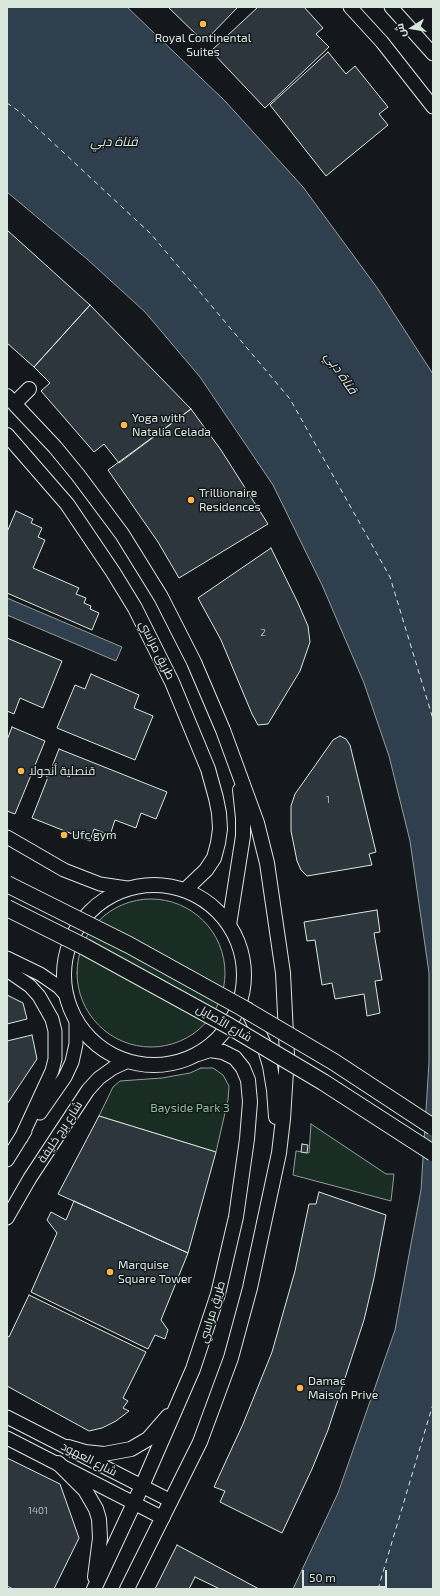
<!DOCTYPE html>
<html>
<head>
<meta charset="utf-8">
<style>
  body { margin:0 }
  #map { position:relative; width:440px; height:1596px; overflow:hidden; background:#14181c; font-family:"Exo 2",Cairo,sans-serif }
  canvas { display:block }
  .frame { position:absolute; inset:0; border:8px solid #d8e6dc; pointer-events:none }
  .north { position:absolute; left:392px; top:8px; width:40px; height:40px; -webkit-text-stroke:3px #14181c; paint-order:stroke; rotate:258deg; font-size:11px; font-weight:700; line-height:16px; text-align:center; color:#d8e6dc }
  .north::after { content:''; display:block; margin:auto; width:14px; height:18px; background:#d8e6dc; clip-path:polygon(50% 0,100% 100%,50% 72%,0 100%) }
  .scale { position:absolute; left:302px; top:1570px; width:85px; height:18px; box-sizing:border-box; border:2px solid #d8e6dc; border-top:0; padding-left:5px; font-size:12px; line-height:14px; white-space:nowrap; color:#d8e6dc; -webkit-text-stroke:3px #14181c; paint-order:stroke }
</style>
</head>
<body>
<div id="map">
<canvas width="440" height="1596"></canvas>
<div class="frame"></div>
<div class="north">ش</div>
<div class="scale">50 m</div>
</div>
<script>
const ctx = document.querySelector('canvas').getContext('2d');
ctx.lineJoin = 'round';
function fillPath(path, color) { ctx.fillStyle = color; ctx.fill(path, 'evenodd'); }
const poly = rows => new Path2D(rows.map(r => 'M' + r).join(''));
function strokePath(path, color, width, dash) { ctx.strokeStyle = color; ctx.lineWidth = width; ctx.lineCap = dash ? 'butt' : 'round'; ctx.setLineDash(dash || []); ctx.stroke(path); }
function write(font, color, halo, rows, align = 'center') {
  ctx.font = font + ' "Exo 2",Cairo,sans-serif'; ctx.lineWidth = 3; ctx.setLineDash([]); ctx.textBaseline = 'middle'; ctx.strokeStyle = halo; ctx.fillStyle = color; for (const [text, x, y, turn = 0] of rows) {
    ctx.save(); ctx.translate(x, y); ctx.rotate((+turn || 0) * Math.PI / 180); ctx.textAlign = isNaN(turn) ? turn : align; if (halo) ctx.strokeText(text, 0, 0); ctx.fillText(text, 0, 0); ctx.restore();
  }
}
const green = poly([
  '77 973a74 74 0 1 1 148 0a74 74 0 1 1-148 0Z',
  [201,1068,213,1068,223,1075,229,1086,228,1100,216,1152,99,1116,113,1087,120,1081,162,1078,190,1073,201,1068],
  [311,1124,386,1174,394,1174,391,1201,293,1175,296,1151,309,1153,311,1124]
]);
fillPath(green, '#1a2d24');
strokePath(green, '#939e99', 1);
const water = poly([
  [7,7,127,7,225,101,303,187,378,289,433,374,433,1589,293,1589,338,1493,395,1330,421,1190,429,1062,429,973,410,841,389,756,364,683,322,585,273,485,200,377,145,312,87,259,7,192,7,7],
  [7,598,122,647,116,661,7,615,7,598]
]);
fillPath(water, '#2f3f4d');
strokePath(water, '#939e99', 1);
strokePath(poly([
  [7,103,20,112,151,234,290,399,390,577,433,719],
  [378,1589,433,1404]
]), '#d8e6dc', 1, [5, 4]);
const building = poly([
  [168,7,238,7,204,42,168,7],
  [258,7,304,7,323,28,316,34,329,47,265,108,211,51,258,7],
  [328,52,346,74,355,66,388,107,379,114,388,125,326,176,270,105,328,52],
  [7,230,90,305,34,367,7,343,7,230],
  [90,305,191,409,119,463,104,444,94,452,41,391,50,383,34,367,90,305],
  [191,409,221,450,268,524,179,578,158,542,108,470,191,409],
  [16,511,33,519,31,523,42,528,38,537,45,540,33,568,79,588,76,594,86,598,84,603,91,606,90,609,99,613,92,630,7,593,7,532,16,511],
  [271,548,298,603,308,626,310,642,300,671,268,724,258,725,252,714,221,640,198,598,271,548],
  [7,638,62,661,43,708,20,698,14,714,7,711,7,638],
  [91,674,139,695,134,708,153,716,135,760,57,728,75,685,85,689,91,674],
  [12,727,45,741,15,814,7,811,7,740,12,727],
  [340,736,346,739,350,745,376,852,369,854,372,865,307,876,301,870,297,861,291,831,291,806,295,794,333,740,340,736],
  [59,749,167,792,156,819,141,813,136,828,115,820,110,835,94,829,90,841,32,818,59,749],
  [377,910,380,932,374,933,382,980,375,981,380,1013,367,1016,364,994,335,999,332,983,322,985,315,940,307,941,304,922,377,910],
  [7,995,23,1003,27,1019,7,1024,7,995],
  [32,1035,37,1059,7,1104,7,1041,32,1035],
  [99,1116,216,1152,188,1253,58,1194,99,1116],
  [302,1144,308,1145,307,1153,301,1152,302,1144],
  [319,1192,386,1215,374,1278,364,1320,328,1430,312,1469,282,1533,220,1502,225,1491,214,1487,243,1424,272,1352,295,1271,309,1204,316,1204,319,1192],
  [74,1201,188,1253,161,1320,168,1330,165,1339,155,1335,148,1349,31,1292,57,1233,47,1220,51,1212,66,1220,74,1201],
  [29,1295,146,1352,123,1398,128,1401,123,1408,129,1411,116,1421,102,1428,89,1431,7,1386,7,1336,9,1337,29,1295],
  [7,1458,60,1484,79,1538,54,1589,13,1589,7,1586,7,1458],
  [177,1545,259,1589,155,1589,177,1545],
  [195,1577,220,1589,189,1589,195,1577]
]);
fillPath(building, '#2c363c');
strokePath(building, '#d8e6dc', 1);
const tertiary = poly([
  [350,7,382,42,433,107],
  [391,7,433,54],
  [7,837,64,870,100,884,127,888],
  [7,958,40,974,59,987,66,995],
  [7,970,30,986,39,996,52,1019,55,1031,55,1059,52,1071,21,1138],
  [40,1113,65,1077,72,1062,76,1044,76,1023],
  [7,1160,25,1131],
  [7,1218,30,1178,88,1090,99,1078,113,1068,128,1061],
  [7,1417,171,1501],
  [7,1438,163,1518]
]);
const secondary = poly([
  [7,396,55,447,78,475,122,534,161,597,194,662,223,730,257,823,267,863,283,973,287,1055,283,1119,279,1153,250,1288,231,1358,200,1442,127,1589],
  [15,403,29,389],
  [7,435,67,504,113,572,135,608,172,682,208,769,216,798,219,813,220,829,218,843,214,858,206,870,185,890],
  '64 975a90 90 0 1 1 180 0a90 90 0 1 1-180 0Z',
  [229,925,243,836,243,818,240,790],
  [247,1009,263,1042,270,1066,274,1090,276,1117],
  [68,1447,85,1452,104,1454,131,1449,148,1439,168,1416],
  [58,1463,85,1490,96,1509,99,1519,100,1538,95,1577],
  [94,1589,142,1486,193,1369,218,1294,236,1217,247,1139,250,1102,248,1080,243,1068,235,1058,223,1052,210,1050,198,1054]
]);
strokePath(tertiary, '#d8e6dc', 15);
strokePath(secondary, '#d8e6dc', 16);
strokePath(tertiary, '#14181c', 13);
strokePath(secondary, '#14181c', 14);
const primaryBridge = poly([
  [7,884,129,945,241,1007,334,1062,433,1127],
  [7,908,85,947,229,1026,323,1082,433,1153]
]);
strokePath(primaryBridge, '#d8e6dc', 18, []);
strokePath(primaryBridge, '#14181c', 16);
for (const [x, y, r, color] of [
  [203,24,4,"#ffb74d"],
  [124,425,4,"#ffb74d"],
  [191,500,4,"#ffb74d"],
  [21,771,4,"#ffb74d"],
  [64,835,4,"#ffb74d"],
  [110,1272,4,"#ffb74d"],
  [300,1388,4,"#ffb74d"]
]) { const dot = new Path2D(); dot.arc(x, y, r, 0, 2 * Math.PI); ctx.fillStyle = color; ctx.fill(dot); strokePath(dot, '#14181c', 1.5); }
write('10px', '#adbab4', null, [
  ["2",263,633],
  ["1",328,800],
  ["1401",38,1511]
]);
write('12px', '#d8e6dc', '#14181c', [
  ["Royal Continental",203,38,"center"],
  ["Suites",203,52,"center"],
  ["Yoga with",132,418],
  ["Natalia Celada",132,432],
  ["Trillionaire",199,493],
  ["Residences",199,507],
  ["قنصلية أنجولا",29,771],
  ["Ufc gym",72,835],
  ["Marquise",118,1265],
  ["Square Tower",118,1279],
  ["Damac",308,1381],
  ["Maison Prive",308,1395]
], 'left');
write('12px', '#d8e6dc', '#14181c', [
  ["طريق مراسي",157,650,63],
  ["شارع الأصايل",224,1023,30],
  ["شارع برج خليفة",60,1132,-57],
  ["طريق مراسي",212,1312,-73],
  ["شارع العهود",89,1459,27]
]);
write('12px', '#8ac095', '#14181c', [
  ["Bayside Park 3",190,1108]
]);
write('italic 13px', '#d8e6dc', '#14181c', [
  ["قناة دبي",114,142],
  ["قناة دبي",341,373,56]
]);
</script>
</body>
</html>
